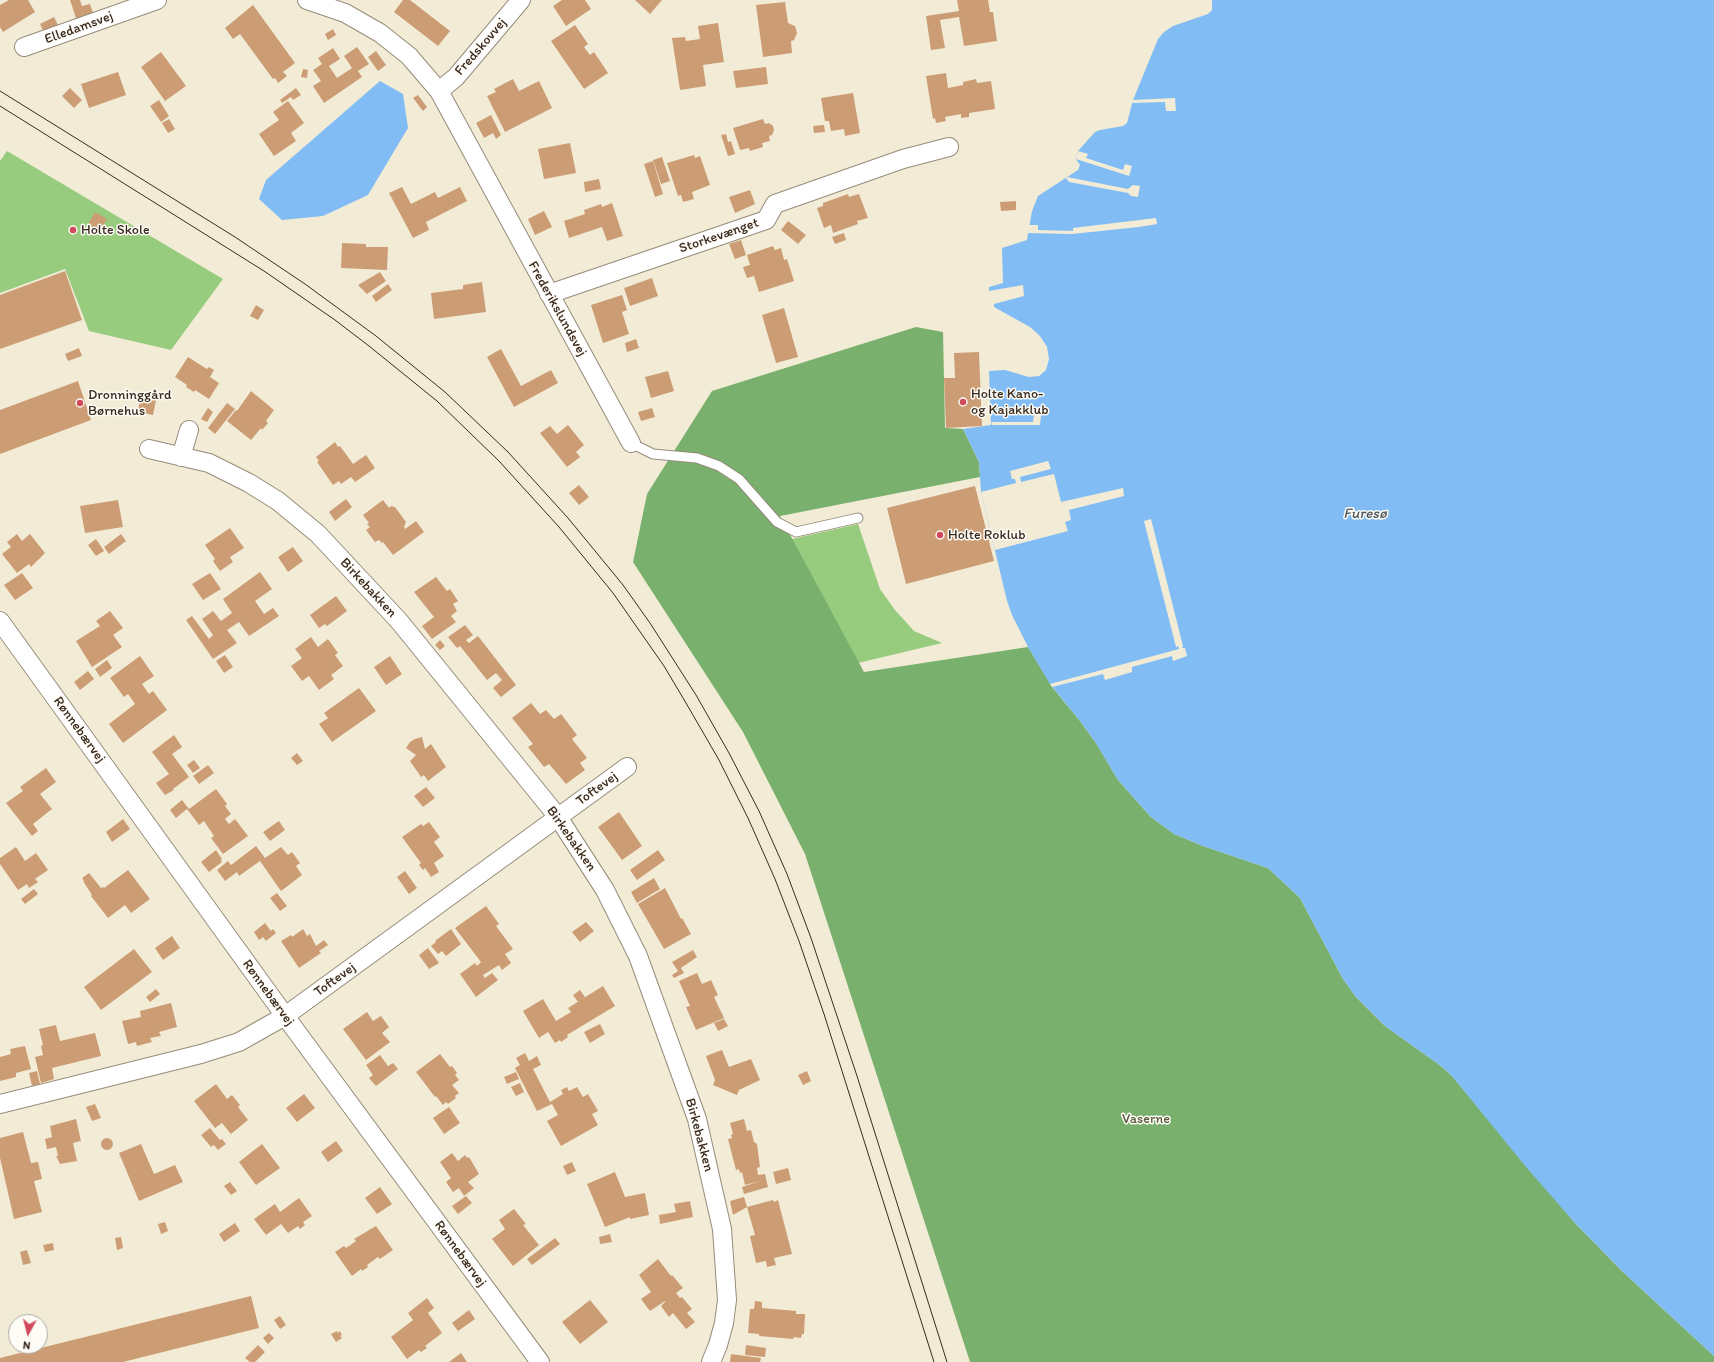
<!DOCTYPE html>
<html>
<head>
<meta charset="utf-8">
<style>
  body { margin:0 }
  #map { position:relative; width:1714px; height:1362px; overflow:hidden; background:#f2ecd7; font-family:Itim,sans-serif }
  canvas { display:block }
  .north { position:absolute; left:8px; top:1314px; width:40px; height:40px; box-sizing:border-box; background:#fdfcf7; border:1px solid #afa8a0; border-radius:50%; rotate:187deg; font-size:11px; font-weight:700; line-height:16px; text-align:center; color:#3b2a1e }
  .north::after { content:''; display:block; margin:auto; width:14px; height:18px; background:#d1495b; clip-path:polygon(50% 0,100% 100%,50% 72%,0 100%) }
</style>
</head>
<body>
<div id="map">
<canvas width="1714" height="1362"></canvas>
<div class="north">N</div>
</div>
<script>
const ctx = document.querySelector('canvas').getContext('2d');
ctx.lineJoin = 'round';
function fillPath(path, color) { ctx.fillStyle = color; ctx.fill(path, 'evenodd'); }
const poly = rows => new Path2D(rows.map(r => 'M' + r).join(''));
function strokePath(path, color, width, dash) { ctx.strokeStyle = color; ctx.lineWidth = width; ctx.lineCap = dash ? 'butt' : 'round'; ctx.setLineDash(dash || []); ctx.stroke(path); }
function write(font, color, halo, rows, align = 'center') {
  ctx.font = font + ' Itim,sans-serif'; ctx.lineWidth = 3; ctx.setLineDash([]); ctx.textBaseline = 'middle'; ctx.strokeStyle = halo; ctx.fillStyle = color; for (const [text, x, y, turn = 0] of rows) {
    ctx.save(); ctx.translate(x, y); ctx.rotate((+turn || 0) * Math.PI / 180); ctx.textAlign = isNaN(turn) ? turn : align; if (halo) ctx.strokeText(text, 0, 0); ctx.fillText(text, 0, 0); ctx.restore();
  }
}
fillPath(poly([
  [7,151,223,279,171,350,89,331,65,269,0,293,0,161],
  [858,524,880,589,895,610,914,631,942,643,858,663,792,539]
]), '#97cc7e');
fillPath(poly([
  [916,327,943,332,945,428,963,429,979,462,980,477,780,516,864,672,1028,647,1053,688,1080,721,1096,743,1118,780,1151,817,1174,834,1203,846,1268,868,1300,898,1343,979,1356,997,1385,1026,1441,1066,1452,1076,1575,1223,1622,1271,1714,1356,1714,1362,970,1362,805,854,743,732,633,562,647,494,712,391]
]), '#79b06d');
fillPath(poly([
  [1212,0,1714,0,1714,1356,1622,1271,1575,1223,1526,1167,1452,1076,1441,1066,1385,1026,1356,997,1343,979,1300,898,1268,868,1203,846,1174,834,1151,817,1118,780,1096,743,1080,721,1050,684,1028,647,1012,615,1007,601,981,492,979,462,963,429,991,425,989,371,1005,370,1029,377,1039,376,1046,370,1049,359,1047,347,1040,336,1030,327,994,307,994,304,1024,296,1023,285,989,291,989,287,1003,283,1002,248,1027,240,1032,211,1038,196,1078,170,1080,165,1076,159,1078,151,1095,132,1100,130,1123,126,1127,123,1133,100,1158,39,1164,32,1173,26,1208,14,1212,10],
  [380,81,403,94,408,128,368,195,323,216,282,220,259,199,266,180]
]), '#81bdf4');
fillPath(poly([
  [1175,98,1176,111,1166,111,1165,102,1132,103,1133,100],
  [1078,151,1088,154,1086,158,1123,170,1125,164,1132,166,1129,176,1076,159],
  [1067,177,1128,189,1133,185,1140,186,1138,197,1131,196,1128,193,1069,182,1066,178],
  [1156,218,1157,224,1139,227,1072,234,1028,233,1029,225,1038,225,1038,230,1073,231,1073,228],
  [1034,414,1041,415,1040,425,992,425,991,422,1033,422],
  [1048,461,1051,469,1020,477,1021,482,1054,474,1061,502,1123,488,1124,496,1069,510,1071,520,1065,522,1068,531,995,550,981,492,1016,483,1015,479,1012,479,1010,471],
  [1151,519,1183,646,1182,648,1185,648,1187,656,1173,661,1172,656,1132,667,1132,672,1105,680,1103,674,1052,687,1050,684,1179,649,1178,646,1176,647,1144,521]
]), '#f2ecd7');
fillPath(poly([
  [9,0,28,0,35,12,3,32,0,27,0,5],
  [70,0,80,0,82,6,90,4,94,16,77,21],
  [403,0,410,0,450,31,438,46,394,12],
  [562,0,585,0,591,9,566,26,553,6],
  [635,0,662,0,650,14],
  [957,0,988,0,990,12,993,12,997,41,964,46,959,17,940,20,945,48,931,50,926,16,959,11],
  [785,2,788,23,795,26,797,33,794,40,791,41,792,53,763,57,756,5],
  [253,5,295,63,283,72,287,76,278,83,275,78,273,79,240,34,233,39,225,28],
  [54,17,59,27,45,34,40,24],
  [718,23,724,62,703,65,706,86,680,90,672,38,685,37,686,41,700,39,698,26],
  [575,25,588,44,584,47,590,55,594,52,608,73,584,89,551,41],
  [333,29,336,35,328,40,325,34],
  [357,47,369,64,358,71,362,77,324,103,313,86,321,81,313,70,322,64,318,58,333,48,340,59,329,66,337,78,352,68,344,56],
  [376,51,386,65,378,71,368,57],
  [161,52,186,86,165,101,141,67],
  [766,67,768,84,736,88,733,71],
  [303,69,308,70,307,78,301,77],
  [118,72,126,95,89,108,81,84],
  [946,73,948,88,963,85,963,82,976,79,977,83,991,81,995,109,969,113,969,117,961,118,961,114,945,117,946,121,936,123,935,118,933,119,926,76],
  [513,79,519,91,539,81,552,108,505,132,487,96,496,92,494,89],
  [70,88,82,100,74,108,62,96],
  [296,88,301,95,293,100,291,97,282,103,280,100],
  [853,93,860,133,845,136,844,129,831,131,829,121,825,121,821,98],
  [418,95,427,107,423,111,413,98],
  [159,100,169,116,161,122,150,106],
  [288,101,304,123,291,133,296,141,274,156,259,134,279,120,273,112],
  [491,115,501,135,496,139,493,133,484,138,476,123],
  [169,119,175,129,168,133,162,123],
  [763,119,765,124,769,123,773,126,774,130,772,135,769,136,770,141,762,143,763,147,750,151,749,148,740,150,733,128],
  [824,125,825,132,814,133,813,126],
  [726,134,728,142,731,141,735,154,728,156,721,135],
  [570,143,576,173,544,179,538,149],
  [694,155,695,158,700,156,710,185,692,192,694,199,683,202,681,195,678,196,667,163],
  [662,157,670,181,661,184,653,160],
  [653,161,663,194,655,197,644,164],
  [599,179,601,189,585,192,584,182],
  [402,187,411,204,435,192,438,198,460,187,467,201,426,222,429,230,413,238,389,193],
  [750,190,755,204,735,213,729,197],
  [848,194,849,197,859,194,868,218,857,221,858,224,833,233,831,225,824,228,817,208,823,206,823,203],
  [1016,201,1016,210,1001,211,1000,202],
  [612,203,623,236,607,241,602,227,569,238,564,221,585,214,584,210,601,204,602,207],
  [544,211,552,227,535,235,528,219],
  [95,212,107,219,100,231,88,224],
  [788,221,806,235,798,244,781,230],
  [844,233,846,240,835,244,832,237],
  [741,240,746,255,735,259,729,244],
  [342,243,366,244,366,247,388,247,387,270,341,268],
  [773,246,775,250,781,248,784,260,787,259,794,281,759,292,754,276,747,278,743,267,750,265,747,255],
  [65,271,82,320,0,349,0,295],
  [380,272,386,281,367,294,358,285],
  [652,278,658,296,630,306,624,288],
  [482,282,486,312,434,319,431,293,463,289,463,285],
  [388,284,392,290,376,302,372,296],
  [622,295,627,310,622,312,629,334,603,343,591,305],
  [256,305,264,310,258,320,250,316],
  [784,308,798,357,776,363,762,315],
  [636,339,639,348,627,352,625,343],
  [79,348,82,356,68,361,65,354],
  [501,349,521,386,551,370,558,383,514,407,487,357],
  [979,352,982,426,946,428,944,378,955,378,954,353],
  [188,357,207,369,209,367,214,370,210,377,219,383,209,399,195,390,194,392,186,387,187,385,175,377],
  [668,371,674,391,651,398,645,377],
  [78,381,91,420,0,454,0,410],
  [251,391,274,410,266,421,268,423,262,430,261,428,251,440,227,421,236,410,237,411],
  [141,392,157,395,153,415,138,412],
  [227,403,235,409,215,434,208,428],
  [208,408,213,412,207,422,201,419],
  [652,408,655,417,641,421,638,412],
  [568,425,584,445,576,452,580,457,567,467,540,433,550,426,557,434],
  [335,442,338,447,340,446,353,464,366,455,375,468,355,482,351,477,341,484,339,481,333,485,317,462,319,461,316,457],
  [579,485,589,497,579,505,569,493],
  [975,486,994,561,906,584,887,508],
  [346,499,352,507,335,521,329,512],
  [118,500,123,527,85,533,80,506],
  [383,500,389,508,391,506,395,507,406,522,404,527,405,529,416,521,424,532,393,555,383,542,382,543,379,540,375,542,366,530,370,527,367,524,369,523,363,515],
  [230,528,244,548,230,557,233,562,220,571,213,561,215,559,205,545],
  [17,534,22,541,30,534,45,553,31,567,29,564,17,573,2,554,11,547,7,542],
  [121,534,126,541,109,554,104,547],
  [96,539,104,551,96,556,88,545],
  [293,547,303,561,288,572,278,557],
  [260,572,272,589,255,601,264,614,273,608,279,616,249,636,239,622,227,630,237,643,213,659,186,620,192,616,209,639,213,635,202,619,213,611,221,621,232,613,223,599],
  [22,573,33,588,15,600,4,585],
  [210,573,221,589,203,600,192,584],
  [436,577,447,591,450,589,458,601,453,604,457,611,451,616,456,622,432,639,422,626,434,617,414,592],
  [336,596,347,611,327,626,325,624,319,628,310,615],
  [110,611,123,628,113,635,122,647,92,667,76,641,100,626,96,621],
  [465,625,473,635,466,640,469,643,478,636,516,685,501,697,493,688,502,680,496,673,487,680,460,646,457,648,448,637],
  [311,637,318,647,328,639,338,653,335,655,343,666,331,675,334,679,319,690,309,676,302,681,291,666,302,658,295,649],
  [440,640,445,646,440,650,435,645],
  [225,655,233,667,224,673,216,661],
  [140,656,154,676,142,684,149,694,153,691,167,710,123,743,109,724,135,704,128,694,124,697,110,678],
  [390,656,402,674,386,685,374,667],
  [107,660,112,668,100,677,95,669],
  [88,671,94,679,80,690,74,682],
  [359,688,376,711,332,742,319,724,328,718,324,713],
  [531,703,540,714,546,710,554,719,561,714,577,735,572,739,587,758,580,763,585,770,566,784,549,764,544,767,528,747,533,744,512,718],
  [174,735,182,747,172,754,189,777,173,789,174,790,165,795,156,783,169,774,152,752],
  [422,737,425,749,431,744,446,767,428,781,424,775,421,777,410,761,416,755,406,748,410,742,415,739],
  [297,753,303,761,297,765,291,758],
  [194,760,200,768,193,773,187,765],
  [208,765,214,773,199,784,193,776],
  [46,768,56,782,40,794,52,809,33,824,38,831,32,836,6,803,23,791,20,787],
  [426,787,435,798,423,807,414,796],
  [216,789,227,804,225,806,231,814,225,819,229,824,235,819,248,836,223,854,211,838,214,836,204,821,199,825,187,809,176,818,170,810,182,800,189,809],
  [619,812,642,846,622,860,598,827],
  [123,819,130,829,112,842,106,832],
  [279,821,285,830,270,841,263,832],
  [429,822,440,837,434,842,444,856,434,863,439,872,431,877,425,868,423,870,419,865,421,863,402,837,421,824,423,826],
  [256,846,265,858,281,847,288,855,292,852,300,863,296,866,302,875,281,891,260,861,239,876,237,872,225,881,217,870,228,861,231,865],
  [16,847,25,861,36,853,48,870,35,879,38,882,29,888,27,884,18,890,0,864,0,858],
  [216,850,222,859,221,860,222,862,209,872,201,862],
  [658,850,665,860,637,880,630,870],
  [128,870,150,899,131,913,125,905,108,918,91,896,92,895,83,881,84,881,82,878,89,873,101,888,103,887,104,888],
  [405,871,417,888,409,894,397,877],
  [654,878,660,889,637,903,631,892],
  [665,888,681,919,682,918,691,934,664,949,638,904],
  [34,889,38,894,25,904,21,899],
  [277,893,287,906,280,911,270,898],
  [486,906,499,924,496,926,513,949,505,954,511,963,502,970,499,965,483,975,485,978,492,973,498,980,476,997,460,974,475,963,477,966,481,962,455,928],
  [586,922,594,931,580,942,572,932],
  [265,923,271,931,273,929,276,933,266,941,263,937,259,940,254,932],
  [303,929,307,936,310,934,316,946,324,940,328,945,319,951,321,953,299,968,281,941,291,935,292,937],
  [451,929,461,944,446,956,442,951,438,954,431,946,436,942,435,941],
  [172,936,180,948,163,960,155,948],
  [428,948,439,963,429,969,419,955],
  [134,949,152,972,101,1010,84,987],
  [693,950,697,957,681,968,684,973,674,978,672,975,678,971,672,962],
  [697,973,702,984,711,980,718,995,714,997,724,1018,696,1030,686,1007,690,1006,679,981],
  [603,986,615,1006,567,1035,568,1037,561,1042,560,1040,555,1043,548,1032,539,1038,523,1011,543,999,556,1021,571,1012,568,1008],
  [156,989,160,994,150,1002,146,997],
  [580,990,585,997,578,1002,573,995],
  [171,1003,177,1027,159,1032,161,1036,150,1038,152,1042,137,1046,136,1042,128,1044,122,1021,141,1017,140,1011],
  [367,1012,373,1021,381,1016,389,1027,382,1033,390,1042,366,1060,343,1029],
  [724,1019,728,1026,718,1031,714,1023],
  [600,1024,605,1034,590,1043,584,1032],
  [56,1025,60,1041,95,1033,101,1056,52,1068,54,1079,41,1083,35,1057,43,1055,41,1046,43,1045,39,1029],
  [25,1046,31,1069,16,1073,16,1077,0,1081,0,1057,11,1054,10,1049],
  [722,1050,729,1067,751,1059,760,1080,739,1090,737,1095,713,1085,715,1080,706,1056],
  [525,1053,529,1061,537,1056,541,1065,533,1069,550,1102,563,1094,561,1090,567,1087,569,1091,577,1087,583,1097,588,1094,598,1111,592,1114,598,1125,561,1146,547,1121,558,1115,552,1104,537,1111,515,1068,520,1065,516,1058],
  [440,1054,450,1067,452,1066,457,1073,455,1075,459,1080,452,1085,459,1093,455,1096,456,1098,448,1104,446,1102,443,1105,436,1096,435,1097,416,1072],
  [380,1055,388,1066,393,1063,398,1069,376,1086,369,1078,373,1075,366,1065],
  [37,1071,40,1084,32,1086,29,1073],
  [807,1071,811,1081,803,1085,798,1075],
  [516,1072,519,1079,507,1084,504,1077],
  [520,1083,524,1092,516,1096,511,1087],
  [216,1084,227,1099,232,1095,240,1105,238,1107,248,1120,231,1134,222,1123,215,1128,194,1101],
  [304,1094,315,1108,297,1122,286,1108],
  [95,1104,101,1118,92,1121,86,1107],
  [449,1107,460,1123,444,1134,433,1118],
  [76,1119,81,1141,73,1143,77,1161,60,1164,56,1156,58,1156,56,1147,47,1149,45,1139,52,1137,50,1126],
  [744,1119,747,1131,751,1130,754,1142,757,1144,760,1167,757,1168,758,1175,765,1174,768,1187,744,1194,742,1187,760,1181,745,1185,742,1172,740,1173,739,1169,736,1170,728,1139,732,1138,731,1135,733,1134,730,1123],
  [210,1128,220,1140,222,1139,226,1144,218,1150,214,1145,211,1147,201,1135],
  [23,1132,31,1163,38,1162,42,1179,34,1181,42,1212,14,1219,0,1158,0,1138],
  '101 1144a6 6 0 1 1 12 0a6 6 0 1 1-12 0Z',
  [336,1141,343,1151,328,1162,321,1152],
  [141,1144,154,1174,175,1165,183,1182,139,1201,119,1153],
  [262,1144,280,1168,256,1185,239,1162],
  [452,1153,458,1161,465,1155,467,1158,469,1157,479,1174,468,1182,474,1188,464,1196,459,1188,453,1192,446,1182,451,1178,440,1162],
  [572,1162,576,1171,567,1175,563,1166],
  [788,1168,791,1180,776,1184,773,1172],
  [615,1172,625,1197,645,1193,649,1215,630,1219,630,1217,605,1227,587,1184],
  [230,1182,237,1191,231,1195,224,1186],
  [380,1187,392,1204,377,1214,365,1198],
  [466,1196,472,1203,458,1214,452,1206],
  [744,1197,747,1207,733,1215,730,1201],
  [299,1198,312,1216,303,1222,305,1225,300,1229,298,1226,288,1233,281,1224,266,1235,254,1219,275,1204,280,1212],
  [773,1200,774,1202,778,1200,792,1254,774,1258,776,1265,767,1267,766,1261,756,1263,750,1236,755,1235,747,1207],
  [690,1201,693,1217,660,1224,659,1215,676,1212,674,1204],
  [514,1209,526,1224,523,1225,539,1245,513,1266,492,1239,505,1229,499,1220],
  [165,1222,168,1231,161,1234,158,1224],
  [235,1223,240,1231,224,1242,219,1234],
  [376,1226,393,1250,380,1259,378,1257,367,1265,368,1267,362,1271,361,1269,352,1276,335,1252,344,1246,346,1248,356,1241,354,1239],
  [610,1234,612,1242,600,1244,599,1237],
  [121,1237,123,1248,117,1250,115,1238],
  [555,1238,560,1244,532,1265,527,1259],
  [53,1243,54,1250,45,1252,43,1245],
  [27,1250,31,1263,23,1265,20,1252],
  [658,1259,671,1276,672,1275,683,1288,676,1293,680,1298,682,1297,692,1309,687,1313,695,1322,686,1329,673,1313,669,1317,661,1306,665,1302,665,1301,650,1311,641,1299,651,1292,639,1275],
  [251,1296,259,1328,123,1362,0,1362,0,1358],
  [427,1298,434,1308,428,1313,442,1333,425,1346,427,1348,421,1352,419,1350,407,1359,391,1337,413,1320,408,1313],
  [590,1300,608,1322,580,1344,562,1322],
  [755,1301,762,1302,762,1308,796,1311,796,1314,805,1314,804,1334,802,1334,801,1338,794,1337,793,1339,759,1336,759,1334,748,1333,750,1309,754,1309],
  [469,1310,475,1319,458,1331,452,1323],
  [280,1316,286,1325,280,1329,274,1320],
  [337,1331,338,1333,340,1331,342,1335,340,1336,342,1338,336,1342,331,1334],
  [269,1333,274,1338,268,1344,263,1338],
  [258,1345,265,1352,255,1362,250,1362,245,1358],
  [746,1345,766,1348,765,1357,745,1355],
  [461,1353,467,1362,449,1362],
  [731,1354,761,1358,760,1362,730,1362]
]), '#cc9d74');
const service = poly([
  [631,443,653,454,697,458,719,466,739,479,777,522,796,532,858,518]
]);
const minor = poly([
  [307,0,345,13,380,33,409,56,439,91,631,443],
  [24,47,157,0],
  [439,91,456,77,521,0],
  [549,294,766,220,775,204,903,159,949,147],
  [149,449,209,463,249,483,278,501,318,534,399,621,558,817,605,890,638,956,697,1119,722,1229,727,1300,724,1323,718,1345,711,1362],
  [181,457,189,430],
  [0,621,285,1016,540,1362],
  [0,1104,201,1054,239,1042,285,1016,627,767]
]);
strokePath(service, '#968b7a', 11);
strokePath(minor, '#968b7a', 20);
strokePath(service, '#fff', 9);
strokePath(minor, '#fff', 18);
strokePath(poly([
  [0,91,235,237,305,284,376,336,445,392,508,452,568,518,623,585,650,623,696,695,729,753,759,811,787,874,811,938,857,1076,947,1362],
  [0,106,264,271,335,320,369,346,437,401,499,461,559,527,613,593,664,666,686,703,719,760,748,818,775,879,799,941,824,1014,934,1362]
]), '#3b2a1e', 1);
for (const [x, y, r, color] of [
  [73,230,4,"#d1495b"],
  [963,402,4,"#d1495b"],
  [80,403,4,"#d1495b"],
  [940,535,4,"#d1495b"]
]) { const dot = new Path2D(); dot.arc(x, y, r, 0, 2 * Math.PI); ctx.fillStyle = color; ctx.fill(dot); strokePath(dot, '#fdfcf7', 1.5); }
write('14px', '#3b2a1e', '#fdfcf7', [
  ["Elledamsvej",79,28,-20],
  ["Fredskovvej",481,47,-49],
  ["Storkevænget",719,236,-19],
  ["Frederikslundsvej",557,309,61],
  ["Birkebakken",368,588,47],
  ["Rønnebærvej",79,730,54],
  ["Toftevej",597,789,-36],
  ["Birkebakken",571,839,55],
  ["Toftevej",335,980,-36],
  ["Rønnebærvej",268,993,54],
  ["Birkebakken",699,1135,75],
  ["Rønnebærvej",460,1254,54]
]);
write('14px', '#3b2a1e', '#fdfcf7', [
  ["Holte Skole",81,230],
  ["Holte Kano-",971,394],
  ["og Kajakklub",971,410],
  ["Dronninggård",88,395],
  ["Børnehus",88,411],
  ["Holte Roklub",948,535]
], 'left');
write('14px', '#575b3b', '#fdfcf7', [
  ["Vaserne",1146,1119]
]);
write('italic 15px', '#50565e', '#fdfcf7', [
  ["Furesø",1365,514]
]);
</script>
</body>
</html>
